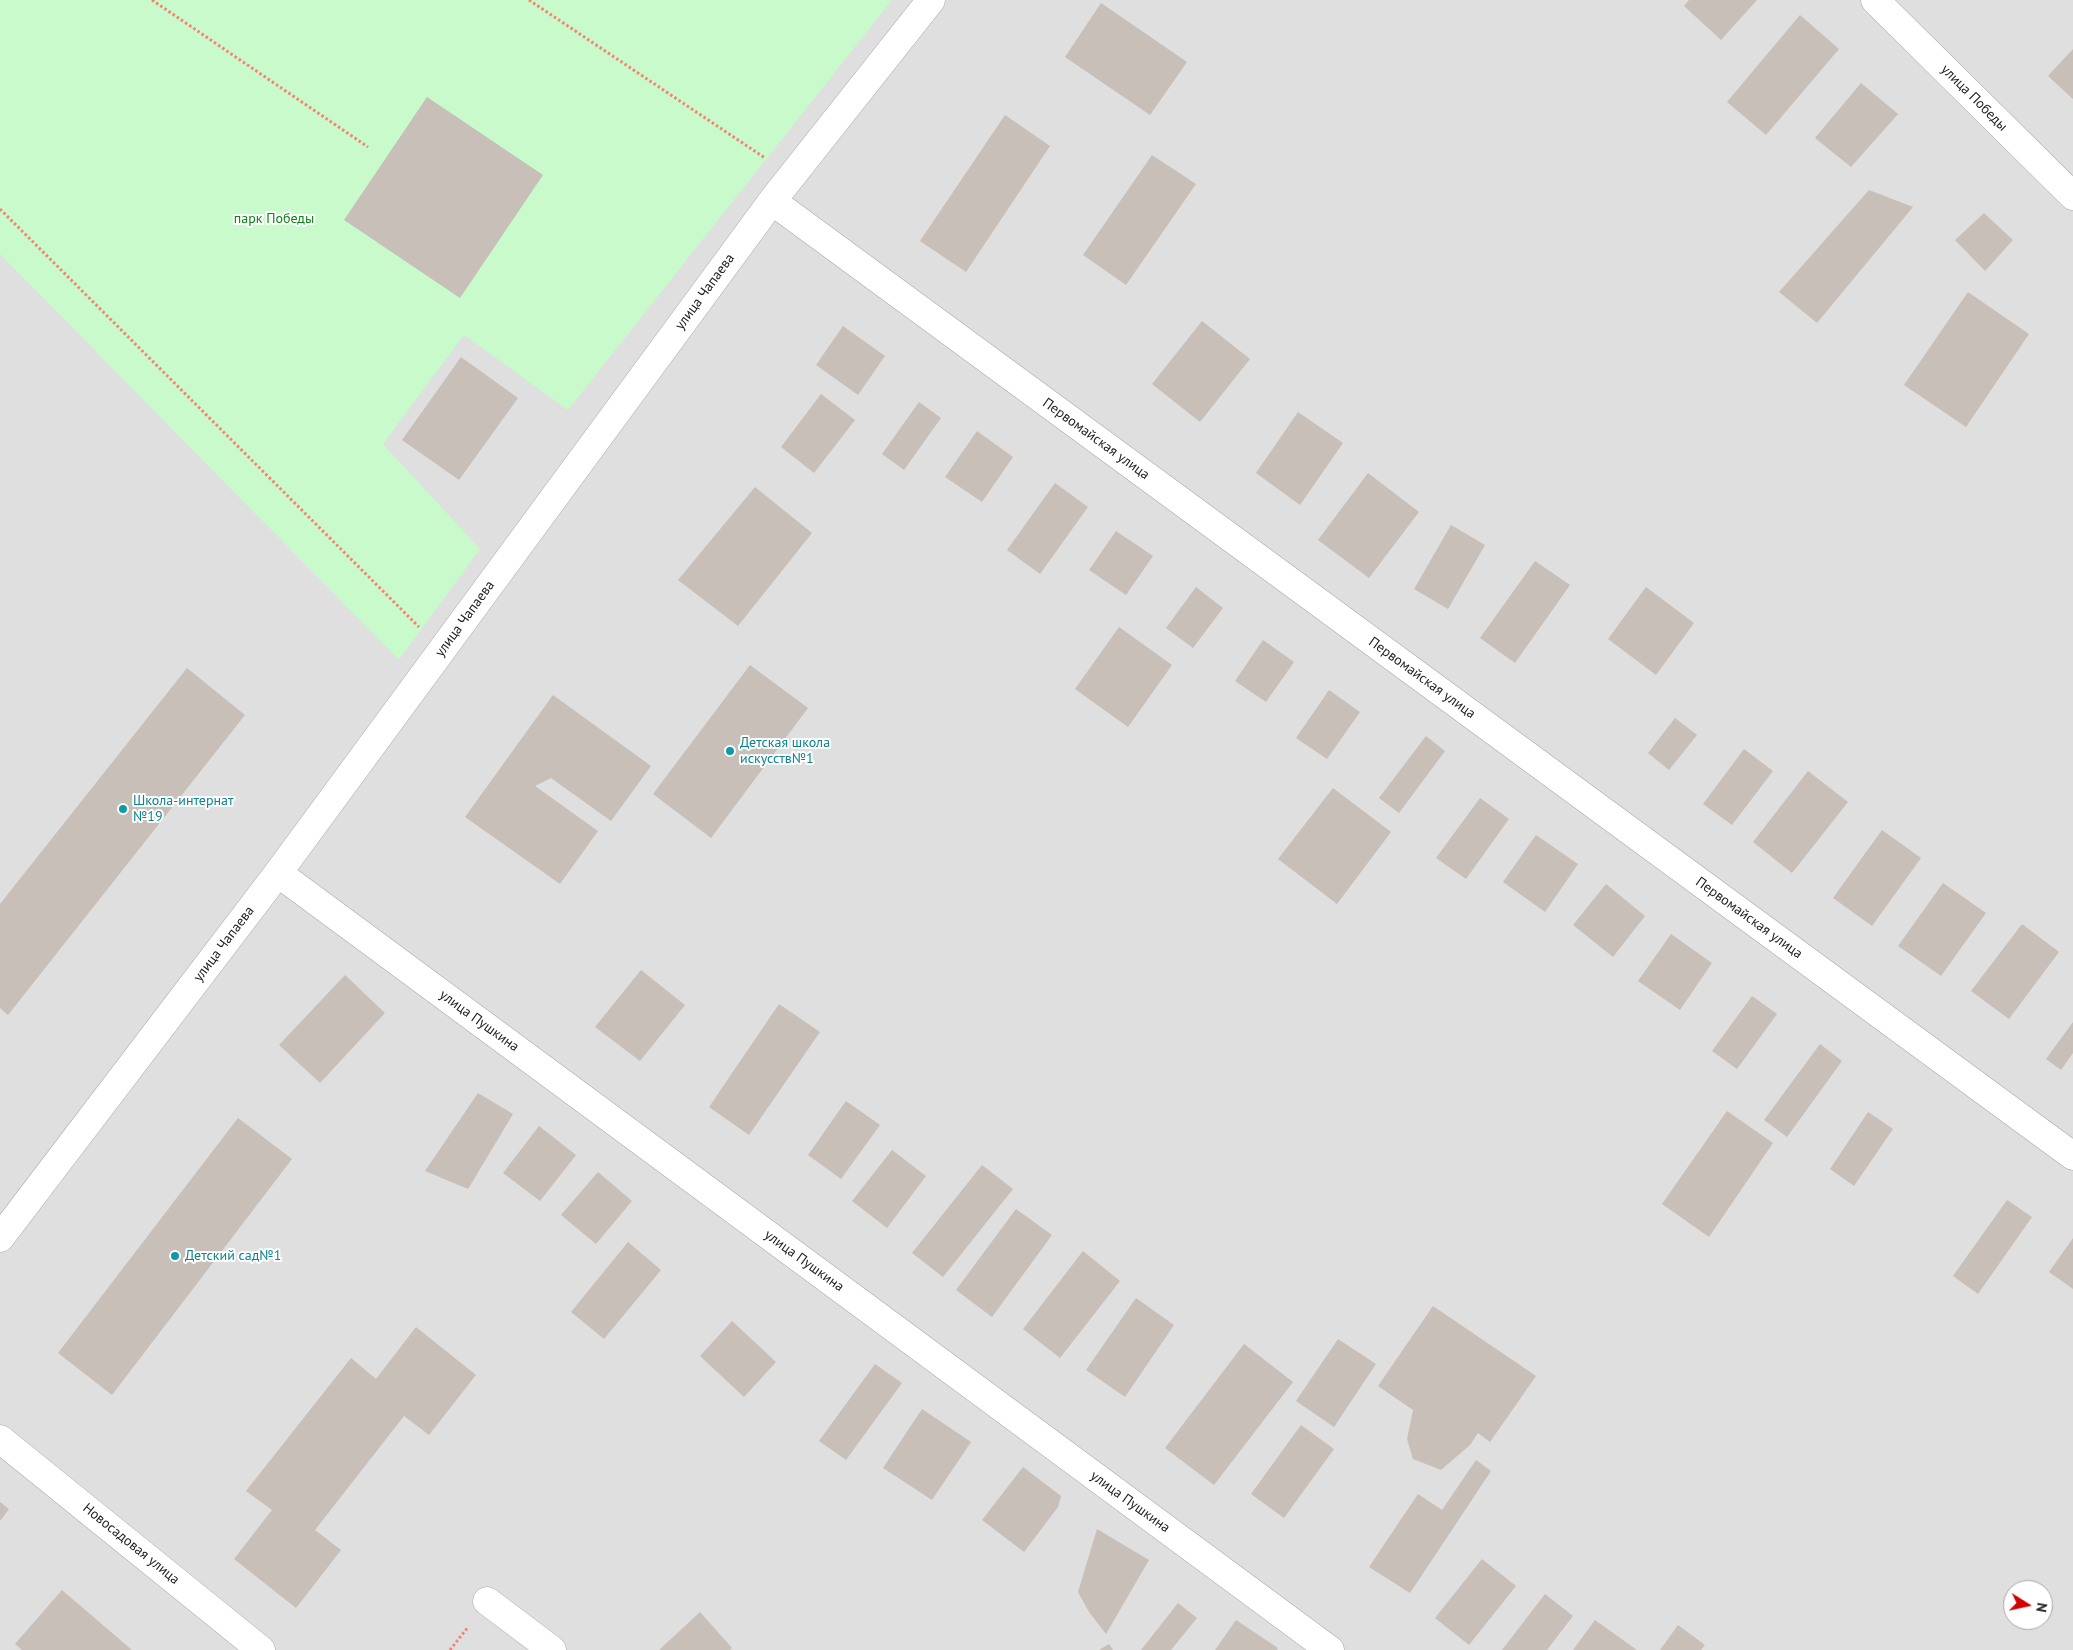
<!DOCTYPE html>
<html>
<head>
<meta charset="utf-8">
<style>
  body { margin:0 }
  #map { position:relative; width:2073px; height:1650px; overflow:hidden; background:#f2efe9; font-family:"PT Sans",sans-serif }
  canvas { display:block }
  .north { position:absolute; left:2003px; top:1580px; width:50px; height:50px; box-sizing:border-box; background:#fff; border:1px solid #a7a7a7; border-radius:50%; rotate:100deg; font-size:14px; font-weight:700; line-height:20px; text-align:center; color:#222 }
  .north::after { content:''; display:block; margin:auto; width:18px; height:22px; background:#d40000; clip-path:polygon(50% 0,100% 100%,50% 72%,0 100%) }
</style>
</head>
<body>
<div id="map">
<canvas width="2073" height="1650"></canvas>
<div class="north">N</div>
</div>
<script>
const ctx = document.querySelector('canvas').getContext('2d');
ctx.lineJoin = 'round';
function fillPath(path, color) { ctx.fillStyle = color; ctx.fill(path, 'evenodd'); }
const poly = rows => new Path2D(rows.map(r => 'M' + r).join(''));
function strokePath(path, color, width, dash) { ctx.strokeStyle = color; ctx.lineWidth = width; ctx.lineCap = dash ? 'butt' : 'round'; ctx.setLineDash(dash || []); ctx.stroke(path); }
function write(font, color, halo, rows, align = 'center') {
  ctx.font = font + ' "PT Sans",sans-serif'; ctx.lineWidth = 4; ctx.setLineDash([]); ctx.textBaseline = 'middle'; ctx.strokeStyle = halo; ctx.fillStyle = color; for (const [text, x, y, turn = 0] of rows) {
    ctx.save(); ctx.translate(x, y); ctx.rotate((+turn || 0) * Math.PI / 180); ctx.textAlign = isNaN(turn) ? turn : align; if (halo) ctx.strokeText(text, 0, 0); ctx.fillText(text, 0, 0); ctx.restore();
  }
}
fillPath(poly([
  [0,0,2073,0,2073,1650,0,1650],
  [2013,1590,2043,1590,2043,1620,2013,1620]
]), '#e0dfdf');
fillPath(poly([
  [0,0,892,0,568,410,464,335,383,444,480,549,399,660,0,254]
]), '#c8facc');
fillPath(poly([
  [1689,0,1757,0,1721,40,1684,6],
  [1101,3,1187,62,1150,115,1065,57],
  [1800,15,1839,49,1766,135,1727,102],
  [2073,49,2073,99,2048,76],
  [1861,83,1898,114,1851,167,1815,138],
  [427,97,543,175,460,298,344,220],
  [1005,115,1050,146,966,272,920,241],
  [1152,155,1196,184,1126,285,1083,255],
  [1869,190,1913,207,1817,323,1779,292],
  [1984,213,2013,240,1985,271,1955,240],
  [1968,292,2029,334,1966,427,1904,385],
  [1202,321,1250,359,1200,422,1152,384],
  [843,326,885,356,858,395,816,365],
  [461,357,518,398,459,480,402,440],
  [821,394,855,420,814,473,781,447],
  [919,402,941,418,904,470,882,454],
  [1298,412,1343,443,1300,505,1256,473],
  [977,431,1013,457,982,502,945,477],
  [1368,473,1419,512,1369,578,1318,540],
  [1055,483,1088,507,1040,574,1007,550],
  [755,487,812,533,738,626,678,580],
  [1451,525,1485,545,1448,609,1414,589],
  [1116,531,1153,556,1126,595,1089,570],
  [1535,561,1570,585,1515,663,1480,638],
  [1196,587,1223,608,1193,648,1166,628],
  [1646,587,1694,623,1656,675,1608,639],
  [1119,627,1172,665,1128,727,1075,689],
  [1263,640,1294,662,1266,702,1235,681],
  [750,665,808,708,711,838,653,794],
  [187,668,245,715,8,1015,0,1008,0,904],
  [1329,690,1360,712,1327,759,1296,738],
  [553,695,651,766,611,821,551,778,535,786,598,831,560,884,465,817],
  [1675,718,1697,735,1669,770,1648,753],
  [1426,736,1445,751,1399,813,1379,798],
  [1744,749,1773,771,1732,825,1703,804],
  [1808,771,1848,802,1792,873,1753,842],
  [1333,788,1391,832,1337,904,1278,859],
  [1480,798,1509,819,1466,879,1436,858],
  [1882,830,1921,858,1872,926,1833,898],
  [1536,835,1578,864,1545,912,1503,882],
  [1943,883,1986,913,1941,976,1898,946],
  [1606,884,1645,916,1613,957,1573,925],
  [2022,924,2059,952,2009,1019,1971,991],
  [1671,934,1712,963,1680,1010,1638,981],
  [641,970,685,1005,640,1061,595,1027],
  [345,975,385,1013,320,1083,279,1045],
  [1752,996,1777,1014,1737,1069,1712,1051],
  [779,1004,820,1032,749,1135,709,1107],
  [2073,1022,2073,1053,2061,1070,2046,1059],
  [1820,1044,1842,1061,1787,1137,1764,1120],
  [478,1093,513,1114,468,1189,425,1171],
  [846,1101,880,1125,841,1179,808,1155],
  [1727,1111,1773,1143,1709,1237,1662,1204],
  [1868,1112,1893,1129,1854,1186,1830,1169],
  [238,1118,292,1159,112,1395,58,1353],
  [539,1126,576,1155,540,1201,503,1173],
  [892,1150,926,1176,887,1228,852,1201],
  [982,1165,1013,1189,943,1277,912,1253],
  [598,1172,632,1201,596,1244,561,1215],
  [2007,1200,2032,1217,1978,1294,1953,1276],
  [1016,1209,1052,1235,992,1317,956,1290],
  [2073,1238,2073,1289,2049,1272],
  [628,1242,661,1270,604,1339,571,1312],
  [1083,1251,1120,1281,1060,1358,1023,1329],
  [1136,1298,1174,1325,1125,1397,1086,1370],
  [1433,1306,1536,1376,1490,1442,1478,1433,1470,1445,1441,1470,1413,1459,1407,1439,1413,1410,1378,1386],
  [732,1321,776,1362,744,1397,700,1356],
  [416,1327,476,1375,429,1435,404,1416,315,1530,341,1550,296,1608,234,1559,272,1510,246,1491,351,1358,376,1379],
  [1338,1339,1376,1364,1334,1427,1296,1401],
  [1244,1344,1293,1382,1214,1485,1165,1448],
  [875,1364,902,1383,846,1460,819,1441],
  [922,1409,971,1442,932,1500,883,1468],
  [1301,1425,1334,1449,1284,1518,1251,1494],
  [1476,1460,1491,1471,1410,1593,1369,1567,1418,1494,1442,1510],
  [1023,1467,1061,1496,1058,1507,1024,1552,982,1520],
  [0,1502,9,1509,0,1521],
  [1097,1529,1149,1560,1106,1634,1089,1612,1078,1592],
  [1482,1559,1516,1586,1469,1645,1435,1618],
  [62,1590,132,1650,22,1650,15,1644],
  [1545,1594,1573,1616,1547,1650,1502,1650],
  [1178,1603,1197,1618,1171,1650,1141,1650],
  [700,1612,732,1648,730,1650,659,1650],
  [1236,1620,1278,1648,1277,1650,1215,1650],
  [1595,1620,1637,1650,1573,1650],
  [1678,1625,1705,1645,1701,1650,1660,1650],
  [1109,1644,1113,1650,1099,1650]
]), '#c7bfb8');
const street = poly([
  [1875,0,2073,196],
  [772,201,2073,1156],
  [278,873,1330,1650],
  [0,1238,278,873,772,201,931,0],
  [0,1439,261,1650],
  [487,1601,552,1650]
]);
strokePath(street, '#a9a9a9', 29);
strokePath(poly([
  [152,0,368,147],
  [529,0,765,158],
  [0,209,419,627],
  [450,1650,468,1627]
]), '#fa8072', 3, [2.5, 2.5]);
strokePath(street, '#fff', 28);
for (const [x, y, r, color] of [
  [730,751,5,"#0f9aa8"],
  [123,809,5,"#0f9aa8"],
  [175,1256,5,"#0f9aa8"]
]) { const dot = new Path2D(); dot.arc(x, y, r, 0, 2 * Math.PI); ctx.fillStyle = color; ctx.fill(dot); strokePath(dot, '#fff', 2); }
write('14px', '#222', '#fff', [
  ["улица Победы",1974,98,45],
  ["улица Чапаева",705,292,-54],
  ["Первомайская улица",1096,439,36],
  ["улица Чапаева",465,619,-54],
  ["Первомайская улица",1422,678,36],
  ["Первомайская улица",1749,918,36],
  ["улица Чапаева",224,944,-53],
  ["улица Пушкина",479,1021,36],
  ["улица Пушкина",804,1261,36],
  ["улица Пушкина",1130,1502,36],
  ["Новосадовая улица",131,1544,39]
]);
write('14px', '#0c8416', '#fff', [
  ["парк Победы",274,219]
]);
write('14px', '#0d838f', '#fff', [
  ["Детская школа",740,743],
  ["искусств№1",740,759],
  ["Школа-интернат",133,801],
  ["№19",133,817],
  ["Детский сад№1",185,1256]
], 'left');
</script>
</body>
</html>
